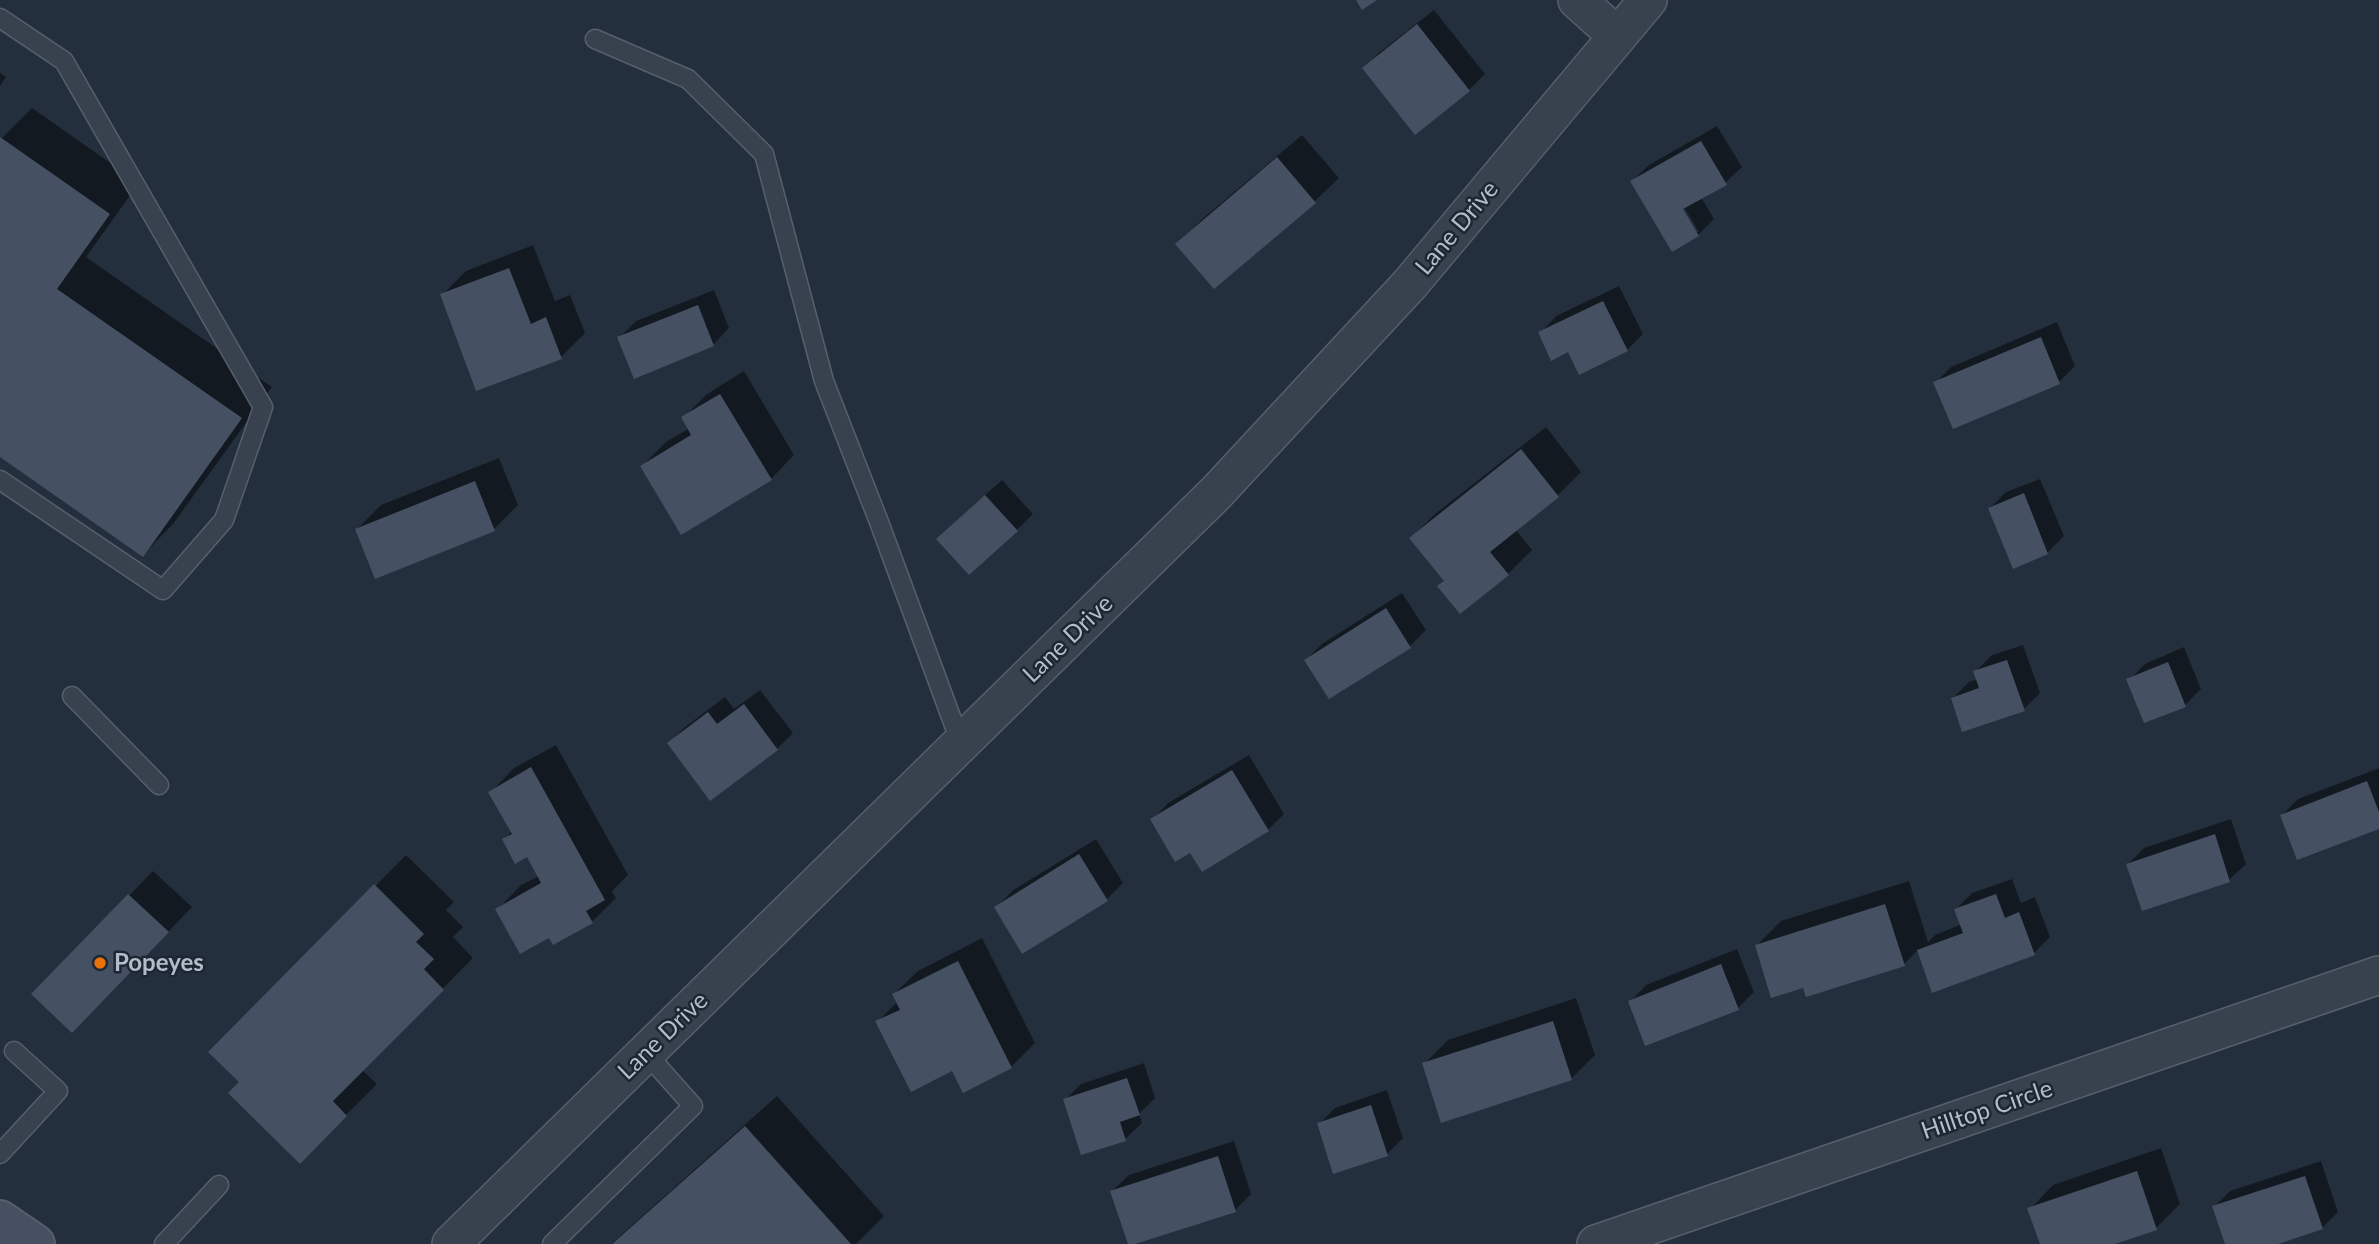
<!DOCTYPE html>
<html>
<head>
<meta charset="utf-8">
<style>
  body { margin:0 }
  canvas { display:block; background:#242f3e }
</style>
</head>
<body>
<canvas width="2379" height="1244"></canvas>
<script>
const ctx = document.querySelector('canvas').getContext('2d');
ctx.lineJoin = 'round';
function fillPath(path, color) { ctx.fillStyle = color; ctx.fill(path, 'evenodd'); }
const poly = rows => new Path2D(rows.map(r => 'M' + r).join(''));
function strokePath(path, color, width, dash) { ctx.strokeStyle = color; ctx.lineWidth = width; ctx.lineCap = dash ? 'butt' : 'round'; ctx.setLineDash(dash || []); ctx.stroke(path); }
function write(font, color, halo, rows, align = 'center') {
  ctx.font = font + ' Lato,sans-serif'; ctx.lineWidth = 5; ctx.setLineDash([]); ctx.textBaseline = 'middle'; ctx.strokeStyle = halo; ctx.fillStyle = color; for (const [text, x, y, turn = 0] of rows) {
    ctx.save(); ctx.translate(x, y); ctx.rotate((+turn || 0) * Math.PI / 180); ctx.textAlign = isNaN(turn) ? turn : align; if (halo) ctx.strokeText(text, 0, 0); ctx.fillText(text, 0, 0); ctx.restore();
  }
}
fillPath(poly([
  [1434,10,1485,74,1469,90,1416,133,1364,68,1380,52],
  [0,73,6,77,0,86],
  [32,108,139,183,86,257,272,387,173,524,143,555,0,455,0,140],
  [1717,126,1742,167,1725,183,1701,197,1714,219,1698,235,1672,250,1632,181,1649,165],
  [1680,201,1699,232,1695,232,1677,203],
  [1302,135,1339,178,1315,201,1214,286,1178,244,1201,220],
  [533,245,555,301,570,295,585,333,561,357,442,295,466,271],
  [1619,286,1643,334,1627,350,1569,350,1540,333,1556,316],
  [714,290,729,328,713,345,619,338,636,321],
  [2057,322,2075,366,2059,382,1954,427,1935,383,1951,367],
  [744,371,794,455,771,479,642,466,666,442,690,428,683,418,707,394],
  [1546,427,1581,472,1558,495,1515,529,1532,550,1508,574,1445,580,1411,538,1435,514],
  [499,458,518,505,494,529,357,529,381,505],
  [2040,479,2064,536,2047,553,2014,567,1990,508,2006,492],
  [1002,480,1033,514,1017,530,954,523],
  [1402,593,1426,630,1410,646,1306,660,1322,644],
  [2023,645,2040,693,2024,709,1953,698,1969,682,1978,679,1975,672,1992,655],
  [2184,647,2201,689,2185,705,2129,680,2145,664],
  [760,690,793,733,777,749,669,743,685,727,725,697,734,709],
  [556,745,628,875,612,891,616,898,592,922,550,935,498,909,521,885,539,876,527,855,504,840,512,831,491,792,514,768],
  [1249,755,1284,814,1268,830,1191,851,1152,820,1168,803],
  [2379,768,2379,827,2282,815,2298,799],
  [2231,819,2246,864,2229,880,2128,864,2144,848],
  [1096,839,1123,883,1107,899,996,908,1012,891],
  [406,855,454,902,446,910,463,927,453,937,473,958,362,1070,377,1084,300,1161,241,1082,210,1052],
  [153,871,192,907,96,1007,33,994],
  [2012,879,2021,903,2035,897,2050,937,2034,953,1918,950,1904,964,1804,986,1757,945,1781,921,1909,881,1928,942,1935,935,1962,924,1956,909,1972,893],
  [982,938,1035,1043,1011,1067,953,1069,878,1021,897,1002,894,994,918,971],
  [1737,949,1754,992,1738,1008,1630,1002,1646,985],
  [1576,998,1595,1055,1571,1079,1424,1064,1448,1040],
  [1144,1063,1155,1098,1139,1114,1142,1123,1125,1139,1065,1100,1081,1084],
  [1387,1090,1403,1138,1387,1154,1319,1124,1335,1108],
  [777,1096,884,1216,856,1244,611,1244],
  [1234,1141,1251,1194,1235,1210,1129,1244,1112,1191,1129,1175],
  [2161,1148,2180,1204,2156,1228,2110,1244,2042,1244,2030,1209,2053,1185],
  [2321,1161,2338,1212,2322,1228,2272,1244,2226,1244,2214,1207,2230,1191]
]), '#0007');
fillPath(poly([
  [1356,0,1377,0,1362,10],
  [1417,24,1470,91,1415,135,1362,68],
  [0,137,110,214,57,289,242,418,143,557,0,457],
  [1701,141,1727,185,1683,209,1699,236,1672,252,1630,181],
  [1277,157,1316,203,1214,289,1175,244],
  [509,268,531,324,546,317,562,359,476,391,440,294],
  [1603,301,1628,351,1579,375,1568,352,1551,361,1538,332],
  [698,305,714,346,634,379,617,337],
  [2041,337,2060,384,1953,429,1933,382],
  [720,394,772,480,681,535,640,466,691,435,681,417],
  [1521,449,1559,497,1490,552,1509,575,1460,614,1437,586,1444,581,1409,538],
  [475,481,495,531,375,579,355,529],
  [2024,493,2048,554,2013,569,1988,508],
  [985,495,1018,531,969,575,936,539],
  [1386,608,1411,648,1329,699,1304,660],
  [2007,660,2025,711,1962,732,1951,698,1979,688,1973,671],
  [2168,662,2186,707,2144,723,2126,679],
  [744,704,778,750,710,801,667,743,708,712,717,724],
  [531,767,605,900,586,911,593,923,553,945,549,938,520,954,495,909,541,883,527,857,515,864,502,839,512,834,488,792],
  [1232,770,1269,831,1202,872,1190,853,1175,862,1150,819],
  [2367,781,2379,812,2379,829,2297,860,2280,815],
  [2215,834,2230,882,2142,911,2126,864],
  [1079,854,1108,901,1022,954,994,907],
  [374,884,424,934,416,942,434,959,424,969,444,990,333,1101,347,1116,300,1164,228,1093,239,1082,208,1052],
  [128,894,169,932,72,1033,31,994],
  [1996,894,2005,918,2019,912,2035,955,1932,993,1917,950,1963,933,1954,909],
  [1885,904,1905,966,1806,997,1803,988,1771,998,1755,945],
  [958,961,1012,1068,963,1093,952,1071,911,1092,875,1021,900,1010,892,994],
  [1721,964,1739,1010,1645,1046,1628,1001],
  [1553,1021,1572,1080,1441,1123,1422,1063],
  [1127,1078,1140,1115,1120,1122,1126,1141,1081,1155,1063,1099],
  [1371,1105,1388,1156,1333,1174,1317,1123],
  [745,1126,851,1244,612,1244],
  [1218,1156,1236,1212,1135,1244,1128,1244,1110,1191],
  [2137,1171,2157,1230,2115,1244,2040,1244,2027,1208],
  [2305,1176,2323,1229,2278,1244,2225,1244,2212,1206]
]), '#455162');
const lane = poly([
  [0,18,64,61,263,407,224,520,163,590,0,480],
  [595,39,688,79,764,154,824,381,879,522,961,744],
  [72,696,159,785],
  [0,1154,58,1091,14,1051],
  [164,1244,219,1185],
  [552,1244,693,1106,646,1053]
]);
const street = poly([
  [1577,0,1617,36],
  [451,1244,1216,493,1410,284,1648,0],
  [1596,1244,2379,975]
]);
const secondary = poly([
  [0,1220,35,1244]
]);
strokePath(lane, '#565f6c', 21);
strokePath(street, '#565f6c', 40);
strokePath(secondary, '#565f6c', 42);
strokePath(lane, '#38414e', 18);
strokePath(street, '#38414e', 37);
strokePath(secondary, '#465061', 38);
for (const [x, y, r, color] of [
  [100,963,7,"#e8710a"]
]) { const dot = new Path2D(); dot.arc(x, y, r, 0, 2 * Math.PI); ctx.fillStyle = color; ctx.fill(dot); strokePath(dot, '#1d2633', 2.5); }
write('24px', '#b4bcc9', '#1d2633', [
  ["Lane Drive",1457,228,-50],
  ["Lane Drive",1068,639,-44],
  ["Lane Drive",663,1036,-44],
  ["Hilltop Circle",1987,1110,-19]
]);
write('bold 24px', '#b4bcc9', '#1d2633', [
  ["Popeyes",114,963]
], 'left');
</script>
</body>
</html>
